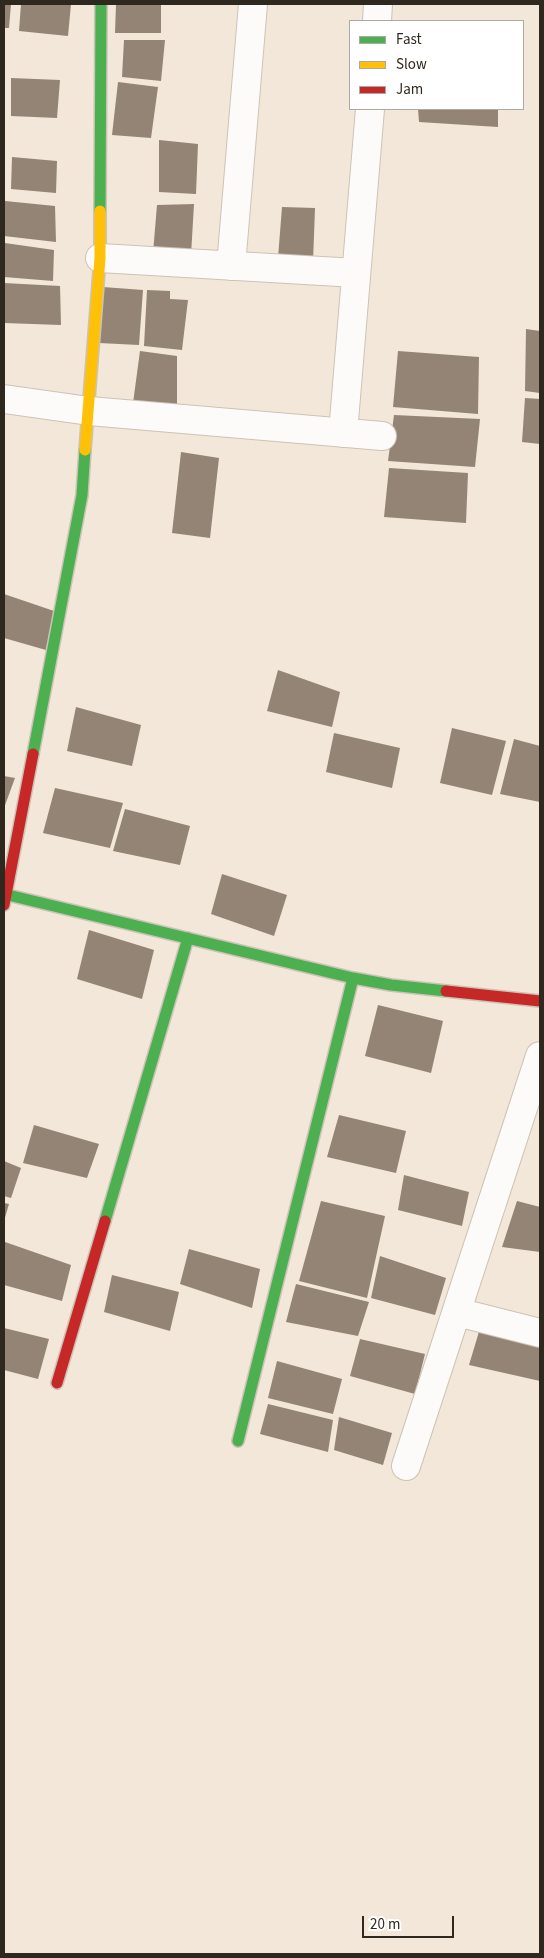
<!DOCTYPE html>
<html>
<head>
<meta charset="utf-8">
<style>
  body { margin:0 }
  #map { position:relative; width:544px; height:1958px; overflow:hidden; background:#f2e7d8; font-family:"Source Sans 3",sans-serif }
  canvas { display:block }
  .frame { position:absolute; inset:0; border:5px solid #2f281e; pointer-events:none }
  .legend { position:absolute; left:349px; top:20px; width:175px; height:90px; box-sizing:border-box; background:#fff; border:1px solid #aca9a5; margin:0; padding:6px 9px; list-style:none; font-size:15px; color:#2f281e }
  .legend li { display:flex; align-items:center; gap:10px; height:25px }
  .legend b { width:25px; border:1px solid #aca9a5 }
  .scale { position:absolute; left:362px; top:1916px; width:92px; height:22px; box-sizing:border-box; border:2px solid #2f281e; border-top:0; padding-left:6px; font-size:15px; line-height:18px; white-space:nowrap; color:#2f281e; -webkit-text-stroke:4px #fff; paint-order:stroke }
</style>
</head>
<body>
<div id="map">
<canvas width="544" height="1958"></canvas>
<div class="frame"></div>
<ul class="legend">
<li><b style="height:6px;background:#4caf50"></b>Fast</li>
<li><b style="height:6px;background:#ffc107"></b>Slow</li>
<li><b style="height:6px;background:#c62828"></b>Jam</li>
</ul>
<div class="scale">20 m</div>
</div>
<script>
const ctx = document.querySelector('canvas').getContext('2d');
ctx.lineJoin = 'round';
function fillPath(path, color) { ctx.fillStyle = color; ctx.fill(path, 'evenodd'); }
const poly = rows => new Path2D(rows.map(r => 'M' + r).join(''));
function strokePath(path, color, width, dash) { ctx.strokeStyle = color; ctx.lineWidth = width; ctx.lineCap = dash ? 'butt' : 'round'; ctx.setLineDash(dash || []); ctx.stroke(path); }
fillPath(poly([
  [4,4,11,4,9,28,4,28],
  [21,4,71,4,68,36,19,31],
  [116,4,161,4,161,33,115,33],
  [124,40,165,40,161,81,122,77],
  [11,78,60,80,57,118,11,116],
  [118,82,158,87,151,138,112,135],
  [418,109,498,109,498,127,419,122],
  [159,140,198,144,196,194,159,192],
  [12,157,57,161,56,193,11,189],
  [5,201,55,206,56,242,4,236],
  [194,204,191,255,153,253,157,205],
  [282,207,315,208,313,262,278,258],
  [5,243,54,250,53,281,4,277],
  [4,283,60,286,61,325,4,323],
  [103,287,143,290,139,345,99,343],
  [147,290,170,291,170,299,188,300,182,350,144,346],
  [526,329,540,331,540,393,525,391],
  [140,351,177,356,177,407,133,403],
  [398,351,479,357,478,414,393,407],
  [525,398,540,399,540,444,522,442],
  [394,415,480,419,475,467,388,461],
  [181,452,219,458,210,538,172,533],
  [389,468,468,473,466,523,384,517],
  [4,594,54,611,46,650,4,638],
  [278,670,340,692,332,727,267,711],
  [76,707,141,725,132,766,67,751],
  [452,728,506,741,492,795,440,783],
  [334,733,400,748,392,788,326,772],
  [514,739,540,746,540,802,500,794],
  [4,776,15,778,4,808],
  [55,788,123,803,110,848,43,833],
  [125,809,190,826,180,865,113,851],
  [222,874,287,895,274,936,211,914],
  [89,930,154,950,142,999,77,979],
  [378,1005,443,1021,431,1073,365,1056],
  [339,1115,406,1131,396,1173,327,1157],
  [34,1125,99,1144,87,1178,23,1163],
  [4,1161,21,1168,11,1198,4,1196],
  [404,1175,469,1192,462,1226,398,1210],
  [321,1201,385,1216,367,1298,299,1281],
  [517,1201,540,1207,540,1252,502,1247],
  [4,1203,9,1204,4,1221],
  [5,1242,71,1265,62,1301,4,1285],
  [189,1249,260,1269,252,1308,180,1284],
  [380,1256,446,1278,435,1315,371,1298],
  [112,1275,179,1292,170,1331,104,1312],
  [296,1284,369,1302,358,1336,286,1322],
  [481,1325,540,1340,540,1381,469,1365],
  [4,1328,49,1339,38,1379,4,1370],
  [360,1339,425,1354,415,1394,350,1376],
  [277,1361,342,1379,333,1414,268,1398],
  [268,1404,333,1420,328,1452,260,1434],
  [339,1417,392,1433,383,1465,334,1450]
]), '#948475');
const street = poly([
  [377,21,378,4],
  [100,258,356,273],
  [231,266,253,4],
  [4,399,89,411,382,436],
  [343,433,370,109],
  [457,1312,540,1333],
  [406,1466,540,1056]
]);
const fast = poly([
  [100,211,101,4],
  [33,754,82,495,85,450],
  [4,894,353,978,391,985,446,991],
  [105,1221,188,938],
  [238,1441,353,978]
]);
const slow = poly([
  [85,450,100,258,100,211]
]);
const jam = poly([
  [4,905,33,754],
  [446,991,540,1001],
  [57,1383,105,1221]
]);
strokePath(street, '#ccc3b7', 30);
strokePath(fast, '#ccc3b7', 14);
strokePath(slow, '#ccc3b7', 14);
strokePath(jam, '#ccc3b7', 14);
strokePath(street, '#fdfbf9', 28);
strokePath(fast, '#4caf50', 11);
strokePath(slow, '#ffc107', 11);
strokePath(jam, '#c62828', 11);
</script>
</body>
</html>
